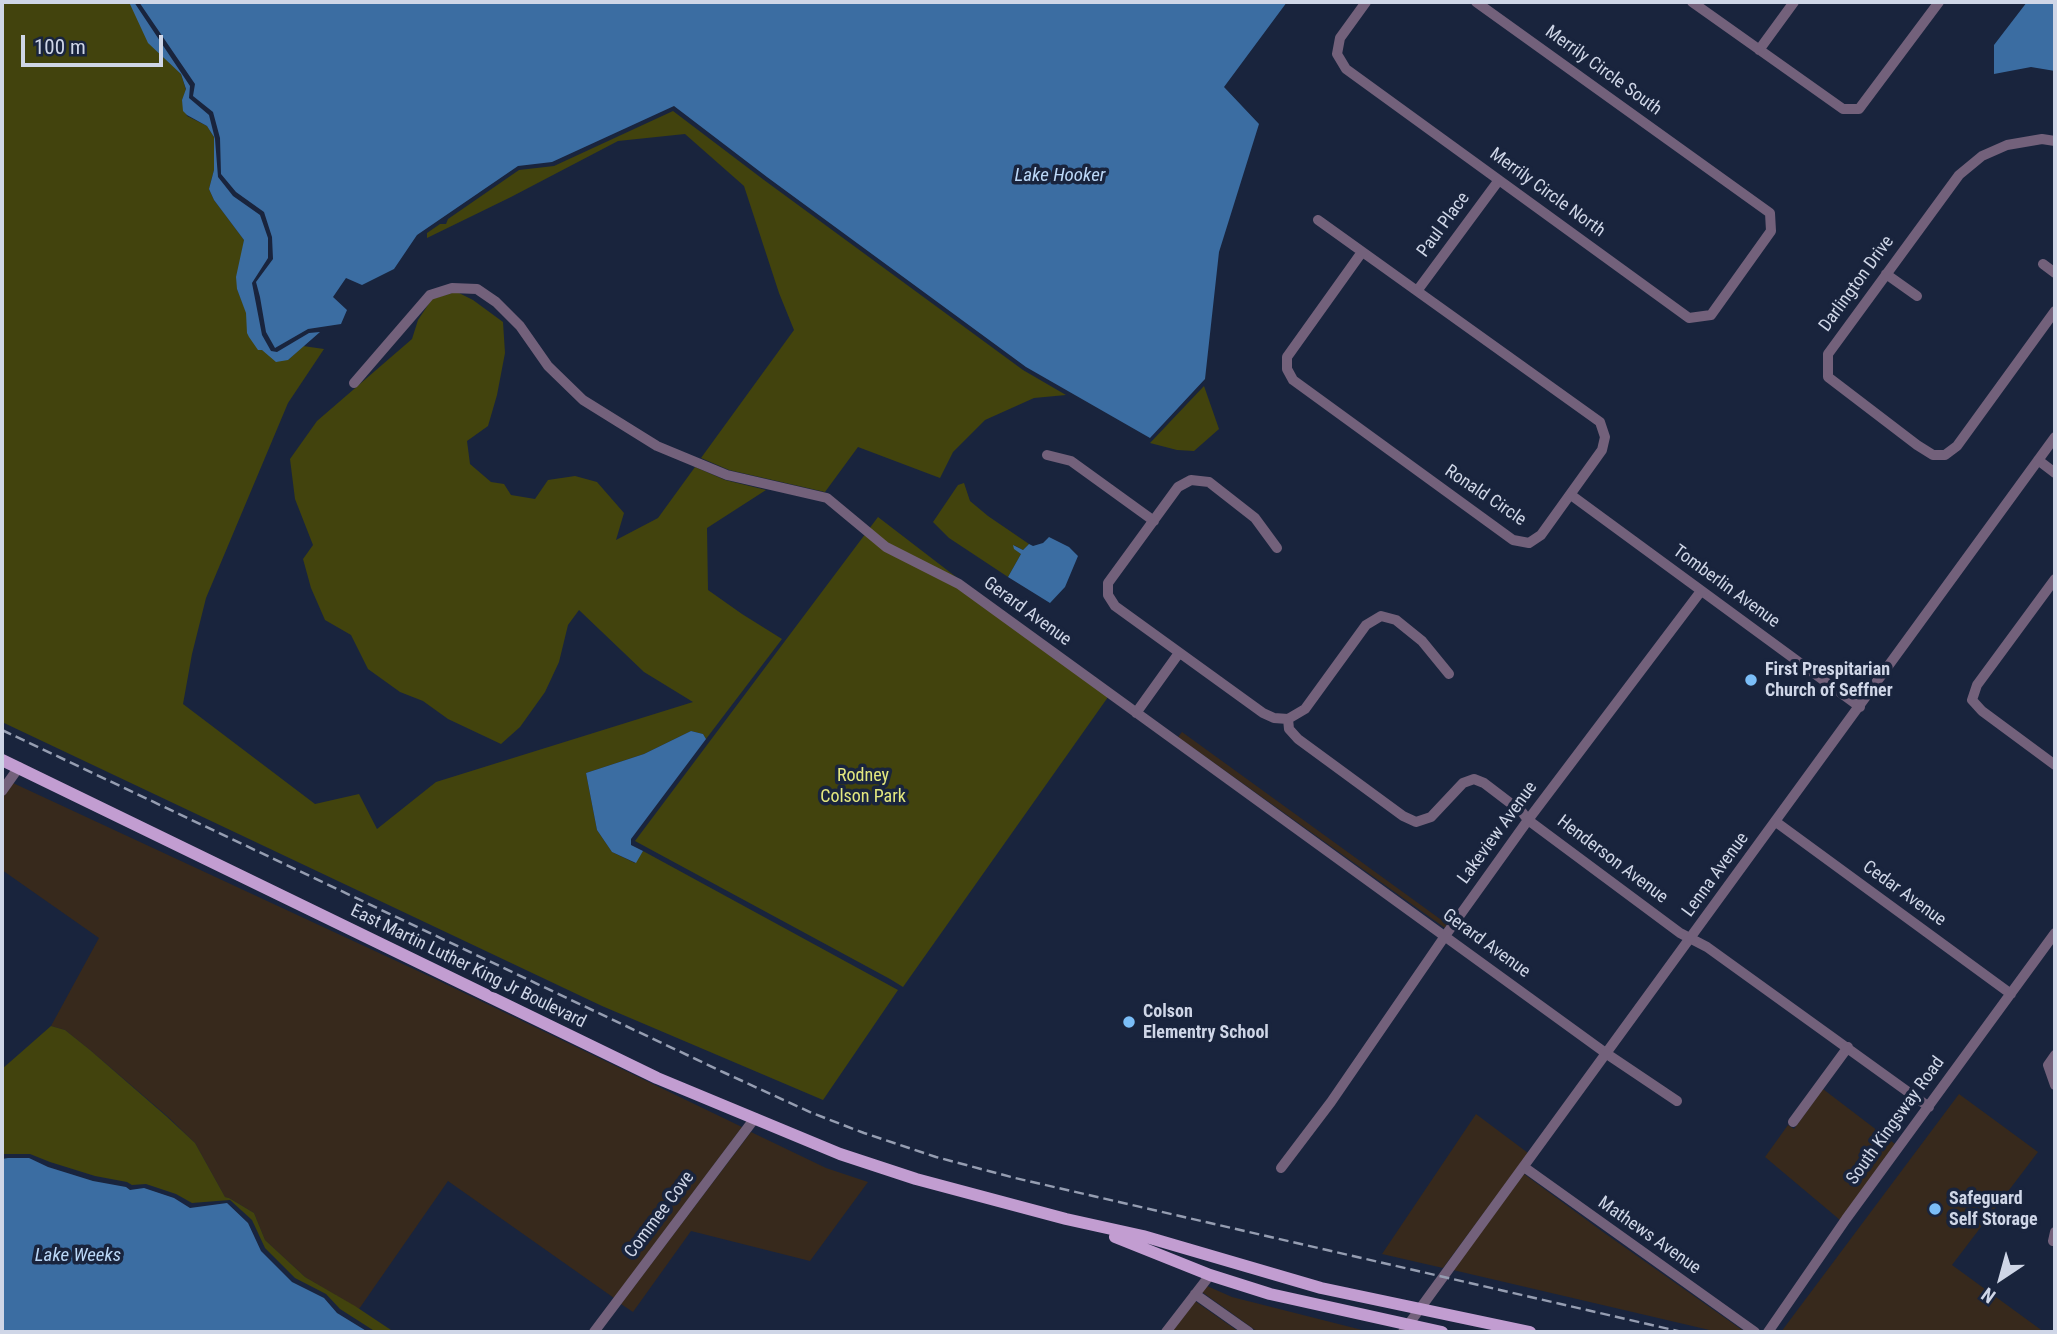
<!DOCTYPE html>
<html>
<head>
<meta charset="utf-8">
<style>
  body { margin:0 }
  #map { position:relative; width:2057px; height:1334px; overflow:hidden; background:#19243d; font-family:"Roboto Condensed",sans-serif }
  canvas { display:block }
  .frame { position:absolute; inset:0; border:4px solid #cfd6e7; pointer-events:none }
  .north { position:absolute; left:1966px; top:1243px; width:70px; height:70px; -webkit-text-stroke:5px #19243d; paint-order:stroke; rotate:216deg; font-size:19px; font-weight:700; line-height:28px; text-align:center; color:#cfd6e7 }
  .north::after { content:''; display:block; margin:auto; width:24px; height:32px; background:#cfd6e7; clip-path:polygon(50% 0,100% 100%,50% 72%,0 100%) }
  .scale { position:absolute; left:21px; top:35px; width:142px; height:32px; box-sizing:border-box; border:4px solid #cfd6e7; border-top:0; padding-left:9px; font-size:21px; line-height:24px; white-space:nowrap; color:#cfd6e7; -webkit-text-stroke:5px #19243d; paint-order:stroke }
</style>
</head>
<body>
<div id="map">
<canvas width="2057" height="1334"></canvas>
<div class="frame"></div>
<div class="north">N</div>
<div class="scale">100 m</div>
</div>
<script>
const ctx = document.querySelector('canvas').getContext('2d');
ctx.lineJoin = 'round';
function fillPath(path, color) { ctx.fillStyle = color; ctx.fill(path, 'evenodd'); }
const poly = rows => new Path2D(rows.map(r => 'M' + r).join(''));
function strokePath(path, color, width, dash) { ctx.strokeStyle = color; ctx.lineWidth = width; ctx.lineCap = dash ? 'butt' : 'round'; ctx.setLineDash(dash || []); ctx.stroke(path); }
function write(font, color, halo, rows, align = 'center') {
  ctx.font = font + ' "Roboto Condensed",sans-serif'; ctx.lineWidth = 7; ctx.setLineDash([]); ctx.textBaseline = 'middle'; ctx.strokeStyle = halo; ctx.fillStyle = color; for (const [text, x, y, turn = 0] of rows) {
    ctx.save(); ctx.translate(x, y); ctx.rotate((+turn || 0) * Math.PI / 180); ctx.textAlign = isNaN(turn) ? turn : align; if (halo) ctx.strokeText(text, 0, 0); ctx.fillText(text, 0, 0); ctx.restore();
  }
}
fillPath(poly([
  [1182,732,1447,924,1445,928,1178,737],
  [13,783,433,978,742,1127,614,1298,448,1181,359,1309,305,1277,265,1240,254,1213,229,1198,225,1197,195,1143,167,1116,90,1050,65,1030,51,1026,99,938,2,870,2,799],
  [1823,1089,1895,1144,1840,1220,1765,1157,1788,1125,1794,1129],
  [1959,1094,2038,1152,1952,1265,2044,1332,1781,1332],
  [1476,1114,1528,1153,1443,1268,1382,1254],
  [751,1132,826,1168,868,1182,810,1261,691,1231,633,1312,621,1304],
  [1524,1174,1603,1232,1745,1332,1718,1332,1453,1270],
  [1207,1286,1232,1297,1370,1332,1258,1332,1202,1292],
  [1195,1301,1239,1332,1172,1332]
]), '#37291c');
fillPath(poly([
  [2,2,129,2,169,61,181,74,186,90,182,100,187,116,207,126,214,137,214,170,209,189,214,200,244,240,237,289,262,350,288,360,303,346,324,349,288,403,206,598,192,654,183,704,315,804,359,794,377,829,436,782,693,702,644,672,579,610,568,625,559,662,545,692,520,727,501,744,448,719,423,701,400,692,368,669,351,635,325,620,311,588,303,559,313,545,295,499,290,459,317,421,412,339,418,320,432,299,452,293,459,293,473,300,503,322,505,353,497,395,488,426,467,441,470,464,491,482,504,484,511,495,535,499,548,480,575,476,597,482,624,513,616,540,658,518,695,467,725,480,766,490,707,528,708,590,742,614,782,639,706,739,703,734,691,731,644,754,586,773,597,830,612,852,635,863,643,851,898,990,823,1100,602,1006,2,722],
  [673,111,764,180,1023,370,1066,395,1034,398,985,420,953,452,940,478,858,447,825,492,729,470,701,458,794,330,779,293,744,186,685,134,618,141,511,197,427,238,427,233,440,224,446,224,448,219,519,170,554,166],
  [1204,386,1219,429,1194,451,1177,450,1150,443],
  [964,483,970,501,988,516,1029,544,1023,550,1014,545,1021,554,1008,577,949,538,933,522,958,485],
  [878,517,1003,613,1113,690,903,987,890,979,635,841],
  [51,1026,65,1030,90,1050,166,1116,195,1143,225,1197,229,1198,254,1213,265,1240,305,1277,355,1306,394,1332,376,1332,340,1309,326,1294,295,1278,265,1248,252,1220,230,1200,192,1203,176,1194,146,1184,132,1185,127,1182,95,1176,50,1162,30,1154,2,1154,2,1069]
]), '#42430d');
fillPath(poly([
  [129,2,134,2,190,86,189,98,209,115,215,139,218,177,233,196,260,215,268,238,268,258,252,283,262,335,271,351,277,352,309,333,320,332,288,360,276,362,262,350,258,350,249,337,247,333,246,313,237,289,236,277,244,240,214,200,209,189,214,170,214,137,207,126,187,115,183,111,182,100,186,89,181,74,148,43],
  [139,2,1287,2,1224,87,1259,124,1219,252,1205,379,1150,438,1026,367,767,177,674,106,552,162,518,166,417,235,394,269,362,285,346,278,333,297,347,310,341,324,308,329,275,348,266,332,260,297,256,282,273,259,272,237,264,212,236,192,221,174,220,138,213,112,193,96,195,84],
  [2027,2,2055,2,2055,71,2031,67,1994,74,1994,45],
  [1049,537,1069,547,1078,556,1065,587,1050,603,1008,577,1021,554,1014,549,1013,545,1023,550,1029,544,1033,546,1043,543],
  [691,731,703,734,706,739,631,839,631,845,643,851,636,863,612,852,597,830,586,773,644,754],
  [8,1158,29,1158,48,1167,93,1181,126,1187,130,1190,144,1188,174,1198,190,1208,227,1203,248,1223,261,1251,292,1282,324,1298,337,1313,368,1332,2,1332,2,1159]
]), '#3b6da2');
strokePath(poly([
  [1366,2,1340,38,1337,54,1346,69,1689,318,1711,315,1771,231,1770,213,1476,2],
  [1692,2,1843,109,1859,109,1939,2],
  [1759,50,1794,2],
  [2055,141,2042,139,2007,145,1982,156,1959,175,1828,354,1828,377,1917,445,1933,455,1945,455,1957,446,2055,311],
  [1318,220,1417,291,1600,422,1605,437,1602,450,1541,535,1529,543,1513,540,1293,380,1287,369,1287,357,1362,252],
  [2043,264,2055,273],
  [1886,274,1917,296],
  [1417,291,1499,180],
  [354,383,430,295,452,288,477,289,496,302,520,326,548,366,583,400,657,446,727,475,827,498,886,547,959,584,1607,1054,1677,1101],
  [1047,455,1071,461,1154,521],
  [2038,460,2055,473],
  [1571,495,1860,707],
  [1277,548,1255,518,1209,482,1191,480,1178,487,1108,583,1108,595,1115,606,1263,713,1274,718,1288,719,1305,709,1366,625,1381,616,1396,620,1422,641,1449,674],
  [2055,579,1977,685,1972,700,1982,711,2055,765],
  [1136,713,1179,653],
  [1288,719,1289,729,1298,739,1403,816,1416,822,1431,817,1463,783,1474,779,1484,783,1522,812,1528,820,1680,933,1707,947,1929,1107],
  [2,791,19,767],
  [1776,822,2011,994],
  [2055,1055,2048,1065,2055,1085],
  [1793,1122,1848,1047],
  [1524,1167,1755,1332],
  [1281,1168,1331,1102,1445,936,1528,820,1701,591],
  [2053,1241,2055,1232],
  [1195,1294,1249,1332],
  [594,1332,755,1118],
  [1166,1332,1210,1275],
  [1403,1332,2055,437],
  [1768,1332,1846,1219,2055,933]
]), '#73617b', 10);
strokePath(poly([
  [2,760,657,1078,840,1154,916,1179,1066,1219,1143,1236,1321,1288,1530,1332],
  [1115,1237,1210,1275,1270,1294,1442,1332]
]), '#c29dd1', 12);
strokePath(poly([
  [2,730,725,1073,812,1113,864,1133,936,1157,1015,1178,1682,1332]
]), '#959db1', 2.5, [10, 5]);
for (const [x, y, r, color] of [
  [1751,680,7,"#7bbef8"],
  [1129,1022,7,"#7bbef8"],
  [1935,1209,7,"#7bbef8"]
]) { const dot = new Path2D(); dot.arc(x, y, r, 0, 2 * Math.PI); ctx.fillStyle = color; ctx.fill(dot); strokePath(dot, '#19243d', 2.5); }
write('18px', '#cfd6e7', '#19243d', [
  ["Merrily Circle South",1603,71,36],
  ["Merrily Circle North",1547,193,36],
  ["Paul Place",1444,225,-54],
  ["Darlington Drive",1857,284,-54],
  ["Ronald Circle",1485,496,34],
  ["Tomberlin Avenue",1726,587,36],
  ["Gerard Avenue",1027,612,36],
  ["Lakeview Avenue",1498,833,-54],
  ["Henderson Avenue",1612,860,37],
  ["Lenna Avenue",1716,875,-54],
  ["Cedar Avenue",1904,894,36],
  ["Gerard Avenue",1486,944,36],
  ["East Martin Luther King Jr Boulevard",468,967,26],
  ["South Kingsway Road",1896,1121,-54],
  ["Commee Cove",660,1215,-53],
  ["Mathews Avenue",1649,1236,35]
]);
write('bold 18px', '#cfd6e7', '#19243d', [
  ["First Prespitarian",1765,670],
  ["Church of Seffner",1765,691],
  ["Colson",1143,1012],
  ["Elementry School",1143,1033],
  ["Safeguard",1949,1199],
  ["Self Storage",1949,1220]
], 'left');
write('18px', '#e4e87f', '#19243d', [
  ["Rodney",863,776],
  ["Colson Park",863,797]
]);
write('italic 19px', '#bcd8f7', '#19243d', [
  ["Lake Hooker",1060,176],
  ["Lake Weeks",78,1256]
]);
</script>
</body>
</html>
